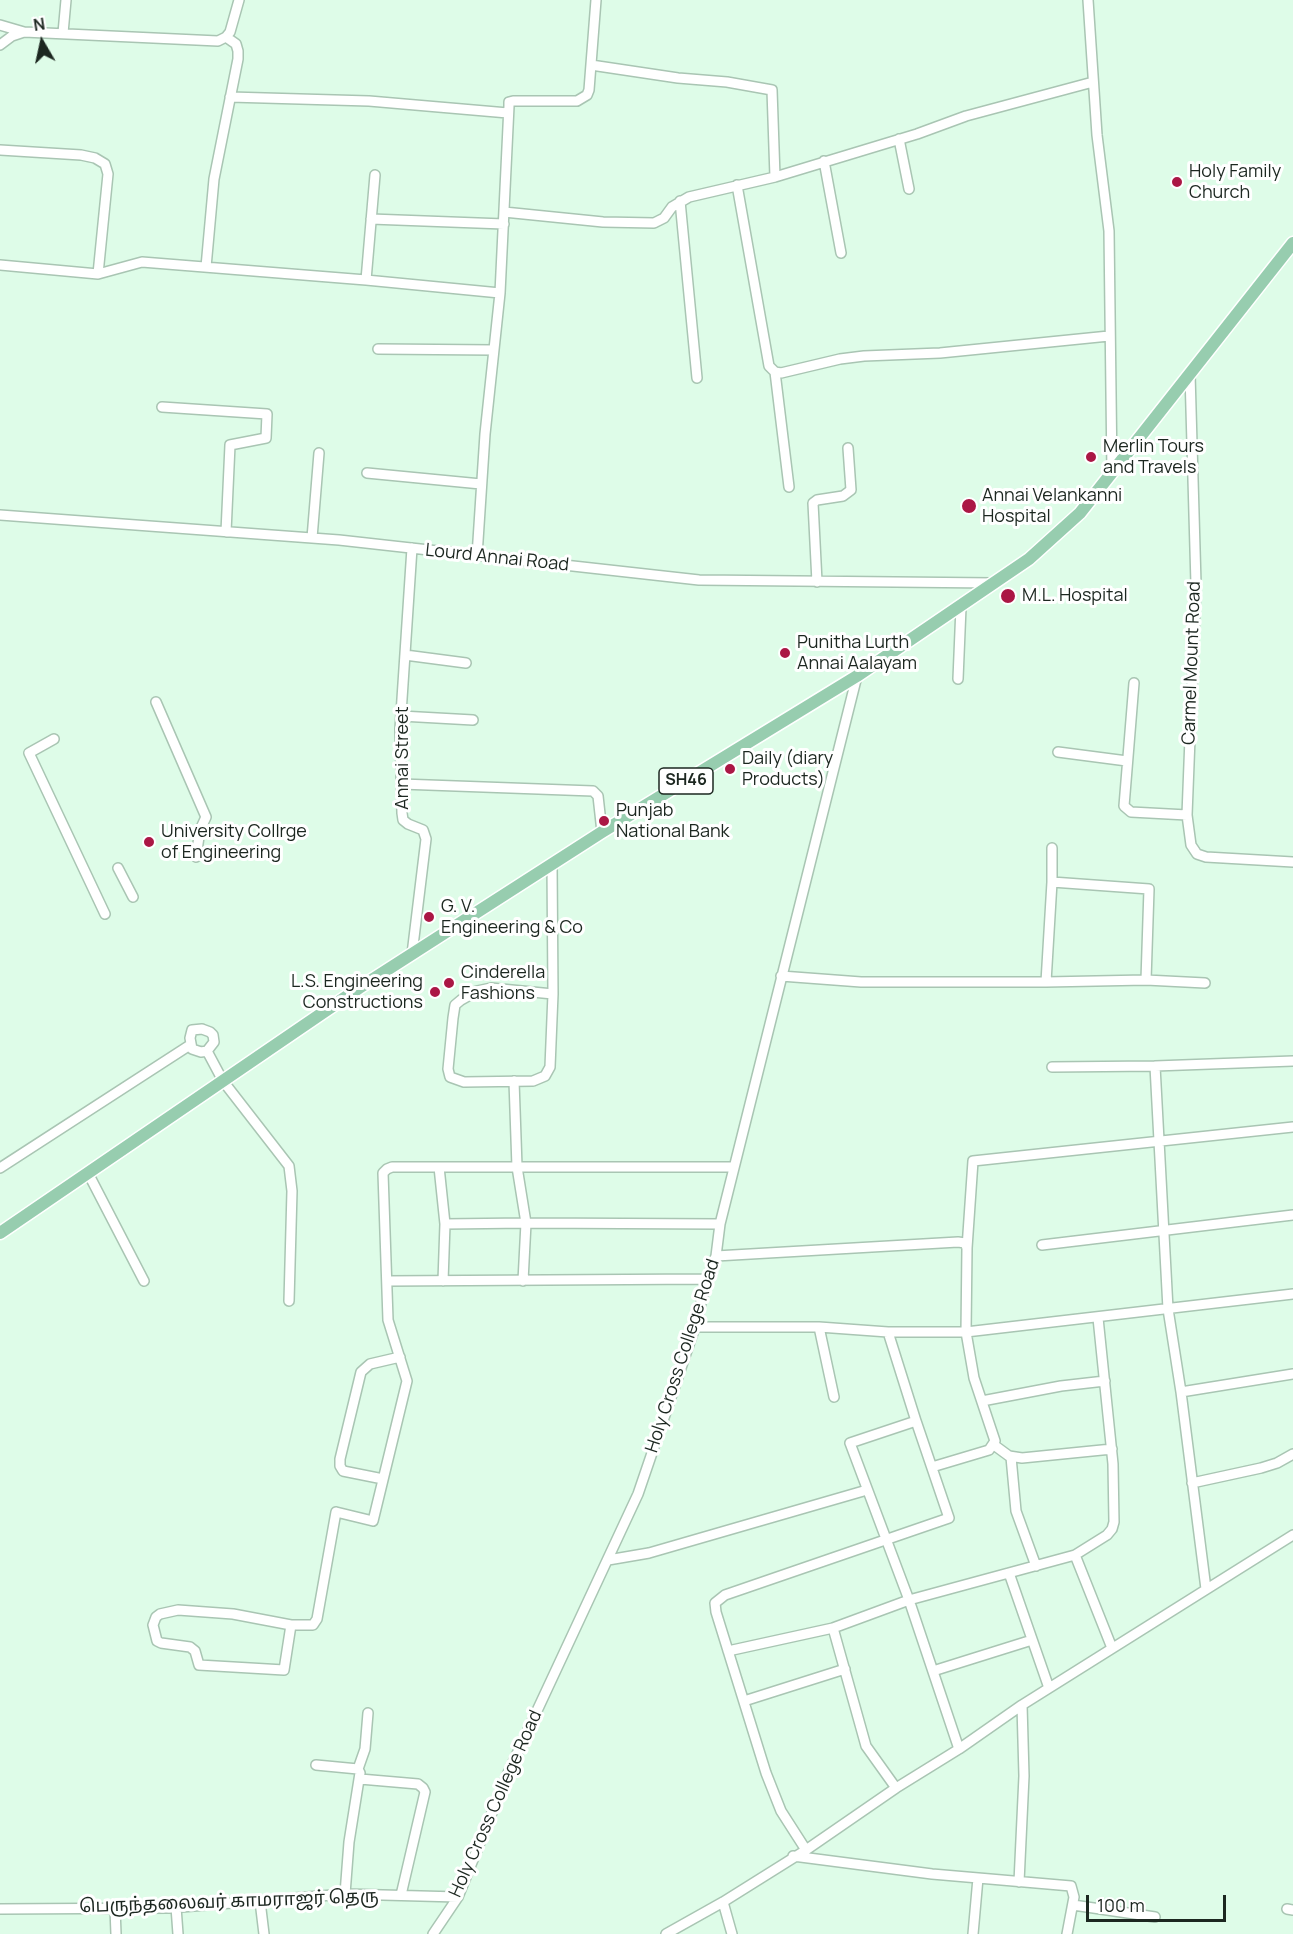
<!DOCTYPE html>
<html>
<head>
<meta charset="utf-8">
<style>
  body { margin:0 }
  #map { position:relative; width:1293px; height:1934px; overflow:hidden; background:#defce8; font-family:Manrope,sans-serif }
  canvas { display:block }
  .north { position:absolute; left:12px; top:12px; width:60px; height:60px; -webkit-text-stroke:4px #fff; paint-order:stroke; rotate:351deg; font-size:16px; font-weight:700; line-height:24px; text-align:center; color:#1c2720 }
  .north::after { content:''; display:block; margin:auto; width:21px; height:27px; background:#1c2720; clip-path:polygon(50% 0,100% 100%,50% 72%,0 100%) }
  .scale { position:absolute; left:1086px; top:1895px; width:140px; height:27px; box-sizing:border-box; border:3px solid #1c2720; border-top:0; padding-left:8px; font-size:18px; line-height:21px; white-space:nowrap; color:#1c2720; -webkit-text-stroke:4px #fff; paint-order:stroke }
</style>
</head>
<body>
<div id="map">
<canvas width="1293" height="1934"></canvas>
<div class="north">N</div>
<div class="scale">100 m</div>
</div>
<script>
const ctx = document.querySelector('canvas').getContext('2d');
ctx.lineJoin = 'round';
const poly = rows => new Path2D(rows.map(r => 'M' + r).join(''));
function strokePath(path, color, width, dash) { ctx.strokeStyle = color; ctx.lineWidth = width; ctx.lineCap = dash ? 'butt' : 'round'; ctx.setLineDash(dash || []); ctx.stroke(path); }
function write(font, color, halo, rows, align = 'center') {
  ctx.font = font + ' Manrope,"Noto Sans Tamil",sans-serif'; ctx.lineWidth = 6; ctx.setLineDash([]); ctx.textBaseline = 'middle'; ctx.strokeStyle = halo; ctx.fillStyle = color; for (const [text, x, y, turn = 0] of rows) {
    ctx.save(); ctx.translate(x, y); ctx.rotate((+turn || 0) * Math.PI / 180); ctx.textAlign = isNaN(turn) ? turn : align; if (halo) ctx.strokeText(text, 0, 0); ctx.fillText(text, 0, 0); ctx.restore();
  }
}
const minor = poly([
  [1088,0,1097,135,1109,231,1112,474],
  [0,25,24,32],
  [63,33,66,0],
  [0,45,12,36,24,32,218,41,226,37,230,32,239,0],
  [591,65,678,78,727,82,772,90,775,177],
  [230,97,369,101,508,113],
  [899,139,909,189],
  [0,150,81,155,95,158,105,164,108,174,98,274],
  [824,161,841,253],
  [737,185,769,366,775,372,781,373,840,359,864,356,940,353,1109,336],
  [680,201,697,378],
  [504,212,603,222,654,223,664,218,672,207,689,197,775,177,917,134,966,116,1093,82],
  [371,219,504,224],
  [0,265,98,274,142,262,366,280,500,293],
  [206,267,214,179,238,59,238,51,236,44,226,37],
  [366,280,375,175],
  [378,349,494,350],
  [775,372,789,487],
  [1190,374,1196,584,1187,815,1191,845,1197,854,1206,857,1293,862],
  [162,407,267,414,266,438,230,445,226,532],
  [367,473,481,484],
  [0,515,339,540,699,580,993,583],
  [312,538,319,453],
  [412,548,400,729,402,813,403,820,408,824,423,830,426,839,412,954],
  [477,556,485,434,500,293,509,106,509,102,513,101,577,101,587,95,589,90,596,0],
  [817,582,813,503,817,500,843,496,851,490,848,448],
  [405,655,466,663],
  [958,679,961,607],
  [1134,683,1124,806,1131,812,1187,815],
  [156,702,206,817,200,830,196,857],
  [401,716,473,720],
  [54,739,29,753,105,914],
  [1058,752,1127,761],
  [401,784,593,791,598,796,602,832],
  [552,864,553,994,550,1067,545,1076,533,1081,464,1082,450,1077,448,1069,453,1018,455,1005,461,1000,477,991,491,988,553,994],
  [118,868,133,897],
  [1052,882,1149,889,1146,980],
  [781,976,861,982,1046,982,1146,980,1205,983],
  [1046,982,1052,882,1052,848],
  [202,1029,210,1032,213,1035,214,1042,207,1051,201,1052,192,1049,190,1038,192,1030,202,1029],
  [207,1051,223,1081,289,1166,292,1191,289,1301],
  [1155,1066,1168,1309,1181,1392,1206,1589],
  [1052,1067,1155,1066,1293,1061],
  [514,1081,517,1167,526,1223,523,1281],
  [439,1167,445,1224,443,1281],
  [0,1168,190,1045],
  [88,1173,144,1281],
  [445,1224,526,1223,720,1224],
  [1042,1245,1293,1215],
  [967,1248,973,1161,1293,1127],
  [716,1256,958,1242,965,1243,967,1248,966,1332,974,1378,995,1441,989,1450,932,1467],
  [387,1281,707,1279],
  [695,1327,819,1327,888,1332,966,1332,1293,1294],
  [819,1327,834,1397],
  [1181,1392,1293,1374],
  [982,1401,1061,1386,1105,1381],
  [916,1421,850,1443,909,1600,959,1749],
  [994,1445,1009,1456,1022,1458,1112,1449],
  [1011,1457,1016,1511,1036,1566],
  [383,1479,343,1471,340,1466,340,1459,361,1372,370,1364,400,1357],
  [1192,1483,1261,1468,1277,1463,1293,1454],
  [1075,1555,1112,1648],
  [608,1560,649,1553,867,1490],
  [1009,1573,1049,1688],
  [291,1625,233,1614,178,1610,160,1614,156,1617,153,1625,157,1641,161,1643,190,1647,195,1651,199,1665,284,1670,291,1625,313,1625,317,1619,336,1512,373,1521,407,1381,388,1320,383,1173,387,1169,392,1167,734,1167],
  [728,1651,833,1628],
  [933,1671,1032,1640],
  [744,1701,845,1669],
  [316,1765,358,1769,360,1773,349,1842,345,1894],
  [358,1769,365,1749,368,1713],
  [360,1779,418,1784,423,1788,425,1792,401,1895],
  [896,1788,866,1746,833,1628,909,1600,1075,1555,1107,1535,1112,1529,1114,1522,1113,1464,1098,1318],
  [806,1850,781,1811,766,1773,716,1612,715,1603,725,1595,949,1518,916,1421,888,1332],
  [793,1856,932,1874,1071,1886,1074,1897,1067,1934],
  [1019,1882,1024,1776,1022,1705],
  [260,1901,264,1934],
  [723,1902,732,1934],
  [1073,1905,1155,1917],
  [176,1907,178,1934],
  [115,1908,116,1934],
  [0,1909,169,1908,345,1894,458,1897],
  [1287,1909,1293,1910],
  [433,1934,458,1897,508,1773,638,1494,695,1327,707,1279,716,1256,720,1224,857,676],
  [666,1934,723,1902,806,1850,896,1788,959,1749,1022,1705,1293,1535],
  [973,1934,978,1878]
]);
const major = poly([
  [0,1233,359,988,602,832,857,676,1029,559,1080,513,1293,243]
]);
strokePath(minor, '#a9c5b3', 12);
strokePath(major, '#fff', 15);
strokePath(minor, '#fff', 9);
strokePath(major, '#97cdaf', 12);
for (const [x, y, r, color] of [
  [1177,182,6,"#ab1745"],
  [1091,457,6,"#ab1745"],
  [969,506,8,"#ab1745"],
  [1008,596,8,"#ab1745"],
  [785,653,6,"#ab1745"],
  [730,769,6,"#ab1745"],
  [604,821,6,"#ab1745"],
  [149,842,6,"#ab1745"],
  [429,917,6,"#ab1745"],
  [449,983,6,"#ab1745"],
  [435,992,6,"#ab1745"]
]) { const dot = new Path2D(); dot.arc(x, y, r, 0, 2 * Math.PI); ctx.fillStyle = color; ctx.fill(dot); strokePath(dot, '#fff', 2); }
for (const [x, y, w] of [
  [686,781,54]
]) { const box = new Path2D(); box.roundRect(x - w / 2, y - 13, w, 26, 4.5); ctx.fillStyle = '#fff'; ctx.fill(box); strokePath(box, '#1c2720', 1.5); }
write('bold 16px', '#1c2720', null, [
  ["SH46",686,781]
]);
write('18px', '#1c2720', '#fff', [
  ["Holy Family",1189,172],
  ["Church",1189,193],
  ["Merlin Tours",1103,447],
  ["and Travels",1103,468],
  ["Annai Velankanni",982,496],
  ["Hospital",982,517],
  ["M.L. Hospital",1022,596],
  ["Punitha Lurth",797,643],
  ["Annai Aalayam",797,664],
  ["Daily (diary",742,759],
  ["Products)",742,780],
  ["Punjab",616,811],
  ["National Bank",616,832],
  ["University Collrge",161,832],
  ["of Engineering",161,853],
  ["G. V.",441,907],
  ["Engineering & Co",441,928],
  ["Cinderella",461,973],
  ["Fashions",461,994],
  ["L.S. Engineering",423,982,"right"],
  ["Constructions",423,1003,"right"]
], 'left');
write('18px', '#1c2720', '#fff', [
  ["Lourd Annai Road",497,558,6],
  ["Carmel Mount Road",1192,663,-88],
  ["Annai Street",403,758,-90],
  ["Holy Cross College Road",683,1356,-72],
  ["Holy Cross College Road",496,1804,-66],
  ["பெருந்தலைவர் காமராஜர் தெரு",229,1902,-2]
]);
</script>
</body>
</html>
